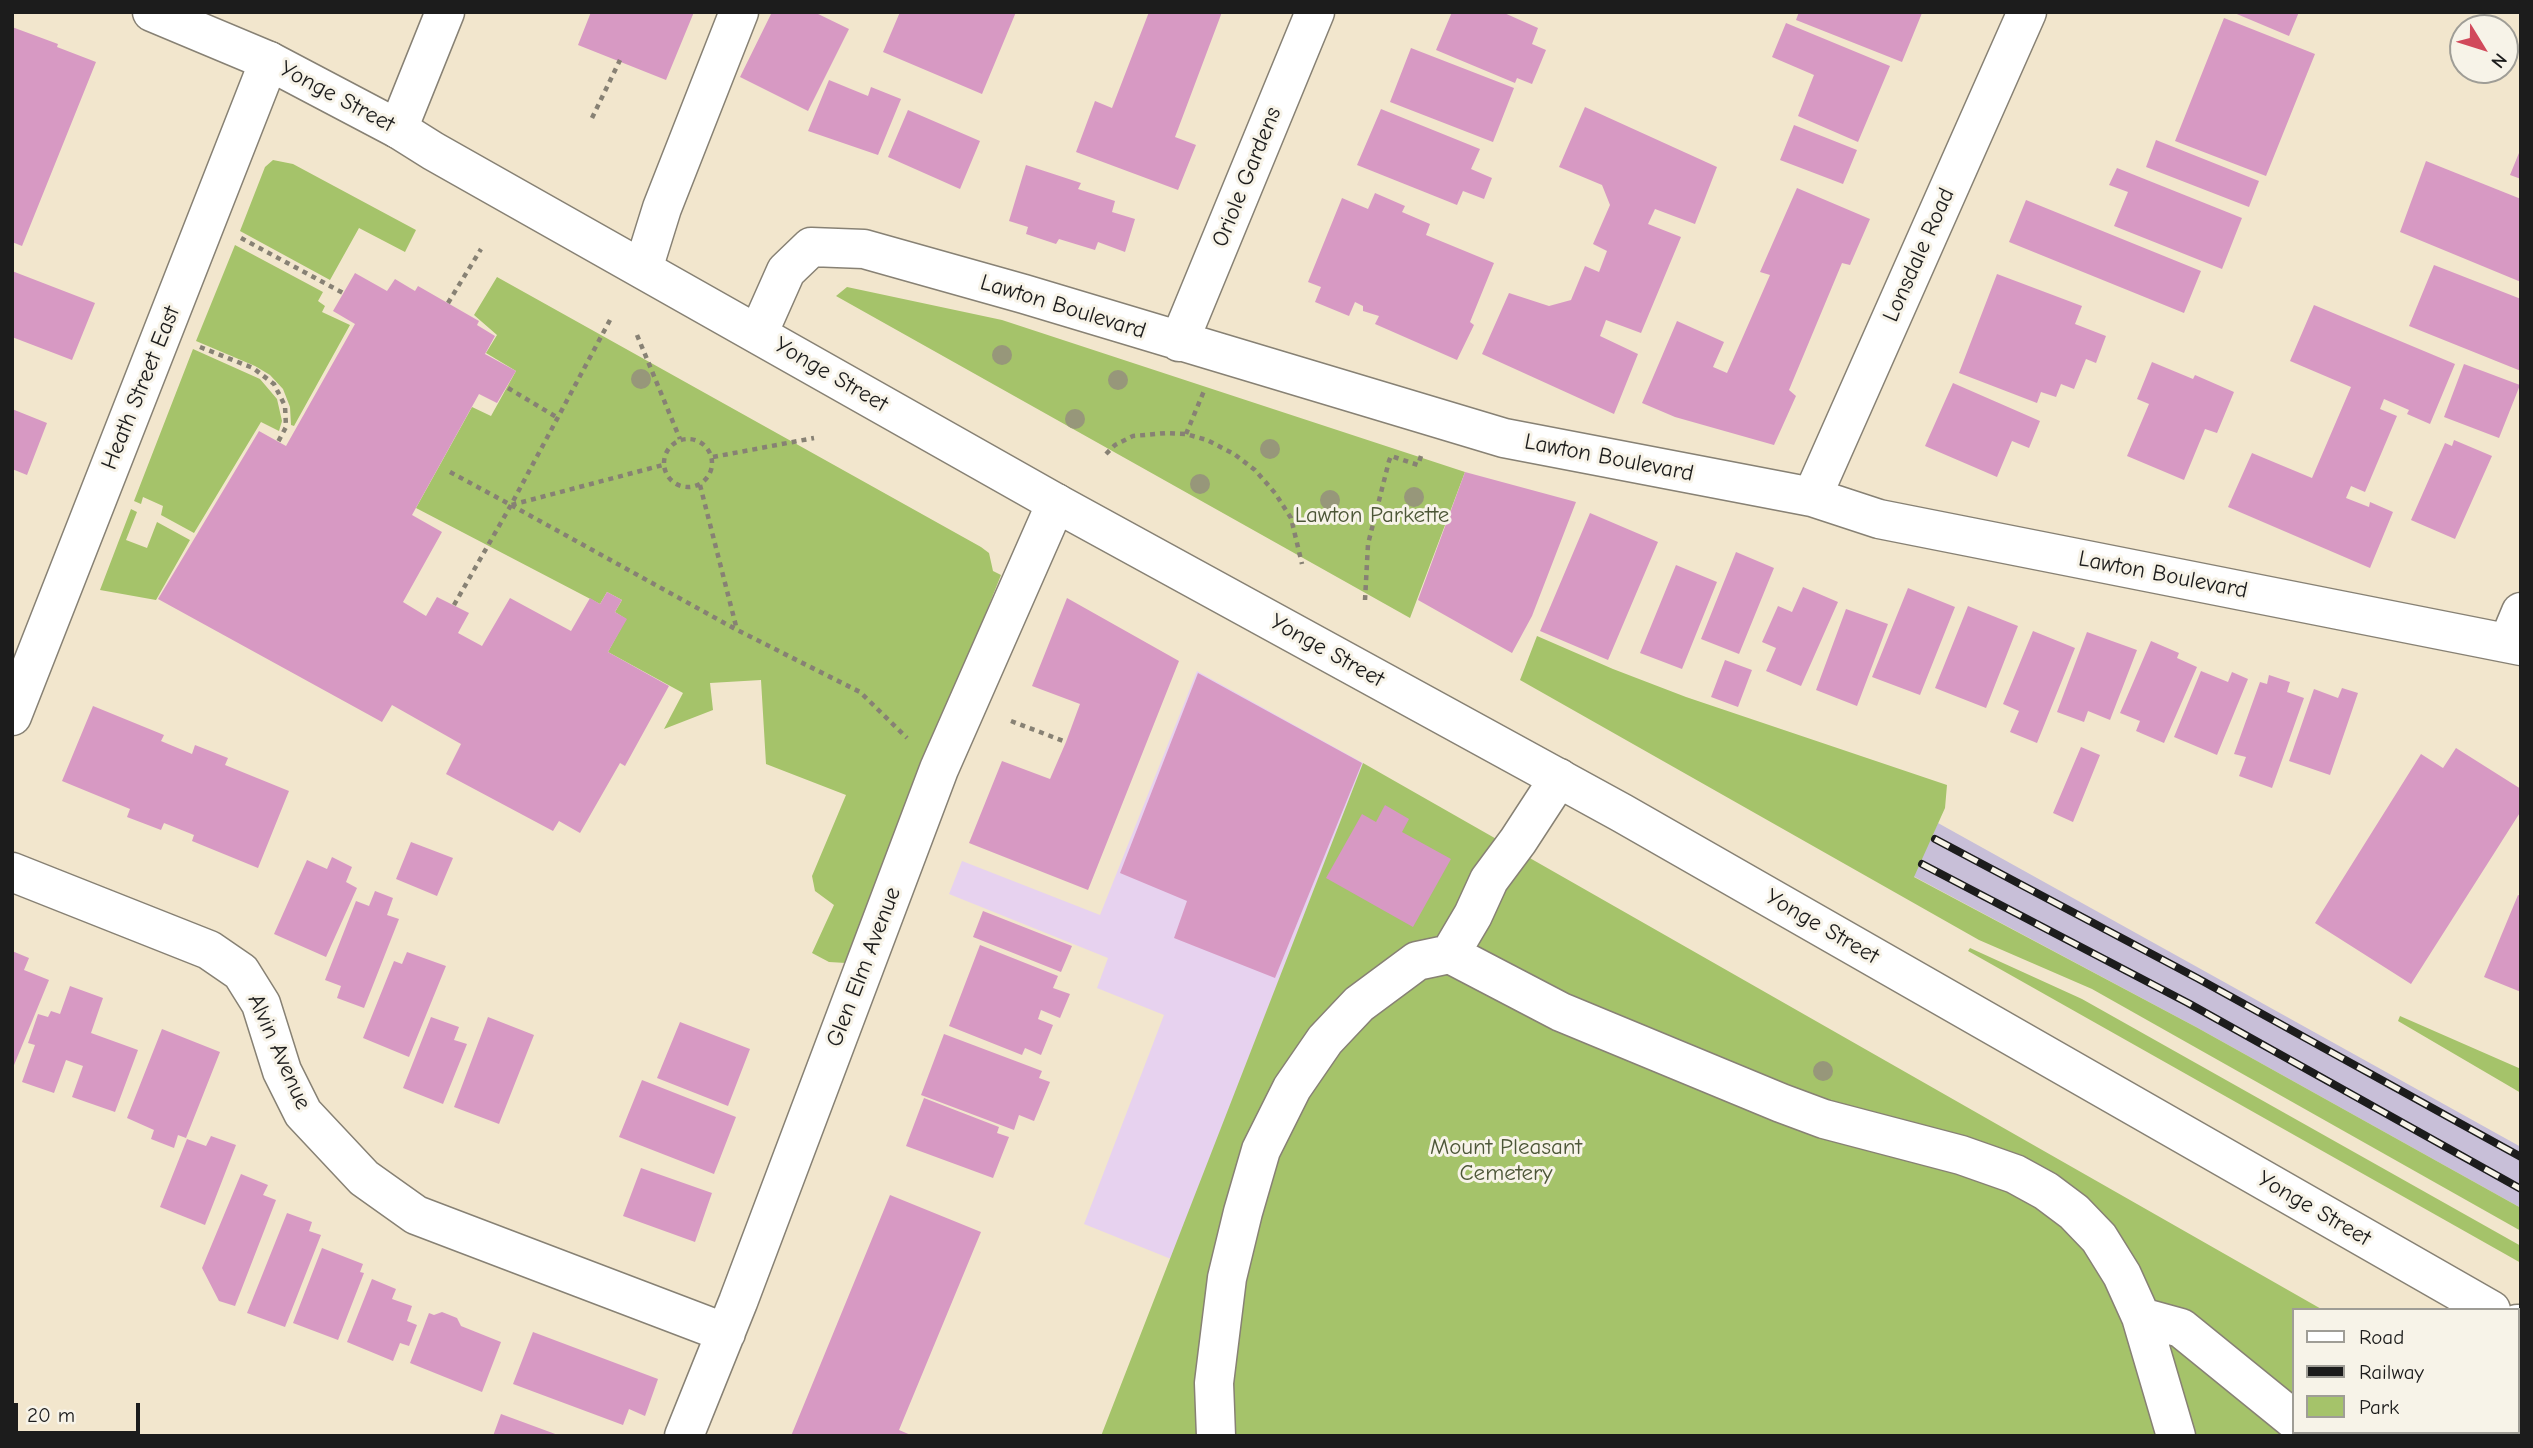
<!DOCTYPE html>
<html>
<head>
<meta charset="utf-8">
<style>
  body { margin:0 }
  #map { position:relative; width:2533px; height:1448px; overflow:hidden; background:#f2e6cd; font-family:"Comic Neue",sans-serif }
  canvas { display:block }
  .frame { position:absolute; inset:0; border:14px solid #1c1c1c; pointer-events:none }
  .legend { position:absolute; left:2292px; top:1308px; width:228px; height:126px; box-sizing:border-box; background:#f7f3e8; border:2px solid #9f9d96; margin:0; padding:9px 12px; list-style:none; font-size:21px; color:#1c1c1c }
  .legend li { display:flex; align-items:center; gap:14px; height:35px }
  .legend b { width:35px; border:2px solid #9f9d96 }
  .north { position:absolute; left:2449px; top:14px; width:70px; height:70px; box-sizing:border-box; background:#f7f3e8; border:2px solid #9f9d96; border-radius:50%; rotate:128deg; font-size:19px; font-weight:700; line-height:28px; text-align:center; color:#1c1c1c }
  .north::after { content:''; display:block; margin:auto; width:24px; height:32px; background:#d1495b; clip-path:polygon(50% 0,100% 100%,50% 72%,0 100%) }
  .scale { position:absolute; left:14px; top:1403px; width:126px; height:32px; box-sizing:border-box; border:4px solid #1c1c1c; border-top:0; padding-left:9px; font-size:21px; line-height:24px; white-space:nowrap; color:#1c1c1c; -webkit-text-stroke:5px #f7f3e8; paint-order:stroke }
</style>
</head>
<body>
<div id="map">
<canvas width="2533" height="1448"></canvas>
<div class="frame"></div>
<ul class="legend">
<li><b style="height:9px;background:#fff"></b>Road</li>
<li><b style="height:9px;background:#1c1c1c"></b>Railway</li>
<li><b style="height:19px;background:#a5c36a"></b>Park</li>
</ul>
<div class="north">N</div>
<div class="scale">20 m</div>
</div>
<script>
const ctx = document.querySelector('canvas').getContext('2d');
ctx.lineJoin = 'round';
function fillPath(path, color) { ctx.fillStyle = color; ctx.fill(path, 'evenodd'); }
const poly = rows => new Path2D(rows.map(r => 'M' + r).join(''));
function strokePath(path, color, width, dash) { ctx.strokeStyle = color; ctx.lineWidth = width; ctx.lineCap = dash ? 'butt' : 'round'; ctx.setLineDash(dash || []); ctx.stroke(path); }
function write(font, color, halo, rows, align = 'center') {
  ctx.font = font + ' "Comic Neue",sans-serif'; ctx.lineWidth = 6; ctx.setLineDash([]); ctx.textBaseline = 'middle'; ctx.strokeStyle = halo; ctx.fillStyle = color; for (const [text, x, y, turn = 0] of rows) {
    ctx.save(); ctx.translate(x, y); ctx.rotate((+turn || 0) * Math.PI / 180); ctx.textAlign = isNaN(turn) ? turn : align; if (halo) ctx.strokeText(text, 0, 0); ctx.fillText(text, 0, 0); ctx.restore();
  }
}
fillPath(poly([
  [1197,671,1363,763,1171,1259,1084,1224,1164,1015,1097,988,1108,958,949,894,962,861,1100,915]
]), '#e7d2ef');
fillPath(poly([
  [1938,823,2521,1147,2521,1208,2196,1027,1913,876]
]), '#c8bfd8');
fillPath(poly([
  [273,160,293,164,416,230,405,252,359,228,330,280,240,231,265,167],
  [235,245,323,292,318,301,325,306,322,312,350,325,294,426,291,425,290,407,283,389,270,375,255,366,196,341],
  [497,277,981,547,989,553,993,571,1001,575,846,963,829,962,812,953,834,905,815,891,812,876,846,795,766,764,761,680,710,683,713,710,664,729,683,693,608,652,626,619,615,612,622,600,607,592,600,604,416,508,472,407,491,416,516,371,486,353,497,335,474,315],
  [847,287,1002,320,1465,472,1410,618,836,296],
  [193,349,260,379,277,399,282,421,279,431,261,422,194,533,161,515,163,506,143,497,141,504,134,501],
  [131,509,137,512,126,540,147,548,157,522,190,540,156,600,100,590],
  [1537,636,1613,669,1686,697,1947,785,1945,808,1914,877,2196,1027,2521,1208,2521,1231,2092,989,1979,940,1520,680],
  [1363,763,2323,1310,2293,1310,2293,1432,2517,1432,2517,1420,2521,1422,2521,1436,1101,1436],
  [1970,948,2082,999,2521,1246,2521,1263,1968,951],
  [2400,1016,2521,1069,2521,1093,2398,1021]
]), '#a5c36a');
fillPath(poly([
  [591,12,694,12,666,80,578,45],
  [772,12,814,12,849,29,808,111,740,77],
  [900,12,1016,12,982,94,883,52],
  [1149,12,1222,12,1175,137,1196,145,1178,190,1076,152,1095,101,1112,108],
  [1452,12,1502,12,1538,28,1532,44,1546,50,1532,84,1517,78,1515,83,1436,50],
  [1799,12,1920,12,1922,13,1902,62,1796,20],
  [2232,12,2299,12,2289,36],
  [2224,18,2315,54,2266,176,2175,141],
  [1786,23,1890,66,1858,142,1798,116,1814,75,1772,57],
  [12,27,58,44,57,47,96,62,22,246,12,242],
  [1411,48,1514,88,1493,142,1390,102],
  [829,80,868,96,871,87,901,99,878,155,808,131],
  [1585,107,1717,167,1695,224,1655,209,1648,224,1681,237,1641,333,1606,320,1600,336,1638,354,1614,414,1482,354,1509,293,1549,306,1571,300,1585,266,1599,272,1607,251,1593,244,1610,205,1602,185,1559,167],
  [1381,109,1480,149,1471,169,1492,178,1484,199,1463,191,1457,205,1357,165],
  [908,110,980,141,960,189,888,157],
  [1794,125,1857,150,1843,184,1780,160],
  [2156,140,2259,181,2249,207,2146,167],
  [2521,148,2521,179,2510,175],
  [2426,161,2521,199,2521,282,2400,232],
  [1026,165,1081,183,1078,189,1115,201,1112,212,1135,219,1125,252,1098,242,1095,250,1059,239,1056,244,1026,234,1028,227,1009,221],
  [2117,168,2242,218,2222,269,2114,226,2128,192,2109,185],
  [1797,188,1870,219,1850,265,1842,263,1789,390,1796,396,1774,445,1675,417,1642,403,1677,321,1724,342,1713,367,1727,373,1770,275,1760,272],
  [1375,193,1405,206,1402,212,1430,224,1426,235,1494,263,1470,322,1474,325,1457,360,1375,324,1379,316,1363,311,1363,306,1355,302,1349,316,1315,302,1321,287,1308,282,1342,198,1368,209],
  [2026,200,2201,271,2184,313,2009,242],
  [2434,265,2521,299,2521,371,2409,326],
  [12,271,95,303,72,360,12,337],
  [355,273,387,291,395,279,415,291,418,286,479,321,477,325,495,336,485,354,516,371,497,403,479,394,412,515,442,532,403,602,426,616,437,597,469,613,458,633,482,646,510,598,571,631,590,598,600,604,607,592,622,600,615,612,627,619,608,652,669,686,625,766,620,763,580,833,559,821,553,831,446,774,461,744,392,705,382,722,158,599,259,431,286,446,355,324,333,311],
  [1997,274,2082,306,2075,324,2106,336,2096,363,2086,359,2074,389,2061,384,2056,397,2041,392,2037,403,1959,373],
  [2314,305,2455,364,2430,424,2407,414,2409,410,2384,399,2380,409,2397,416,2365,492,2351,486,2346,498,2369,507,2370,502,2393,512,2370,568,2228,507,2252,453,2312,478,2351,387,2290,361],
  [2152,362,2193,379,2195,375,2234,392,2217,433,2205,429,2184,480,2127,456,2149,404,2137,399],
  [2464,364,2520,385,2499,438,2444,417],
  [1953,383,2040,421,2029,448,2012,441,1997,477,1925,446],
  [12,409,47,423,27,475,12,469],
  [2454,440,2492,456,2455,539,2411,520,2445,443,2452,446],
  [1465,472,1576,502,1532,616,1512,653,1418,600],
  [1590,513,1658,542,1608,660,1540,631],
  [1736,552,1774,568,1739,654,1701,639],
  [1676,565,1717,582,1682,669,1640,653],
  [1803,587,1838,602,1801,686,1766,671,1776,648,1762,642,1778,606,1792,612],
  [1908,588,1955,607,1920,695,1872,677],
  [1067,598,1179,661,1088,890,969,843,1002,761,1050,779,1066,742,1080,704,1032,686],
  [1968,606,2018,626,1986,708,1935,688],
  [1846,609,1888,624,1857,706,1816,690],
  [2033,631,2075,648,2037,743,2010,732,2019,711,2003,704],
  [2087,632,2137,650,2110,720,2088,711,2084,722,2057,712],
  [2151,641,2179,653,2177,658,2197,667,2164,743,2136,731,2140,721,2120,713],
  [1725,660,1752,670,1738,707,1711,697],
  [2201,671,2228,682,2232,672,2248,679,2217,755,2174,737],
  [1198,673,1362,763,1275,978,1174,938,1187,901,1120,873],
  [2269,675,2290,682,2287,692,2304,698,2272,788,2239,776,2246,757,2234,754,2260,682,2267,684],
  [2342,688,2358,693,2330,775,2289,761,2314,689,2338,698],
  [93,706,164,735,161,741,192,754,195,745,228,758,225,765,289,791,258,868,192,841,194,835,164,823,161,830,127,817,130,809,62,781],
  [2081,747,2100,755,2073,822,2053,813],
  [2456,748,2521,789,2521,811,2411,984,2315,923,2421,754,2443,768],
  [1385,805,1409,819,1402,832,1451,859,1413,927,1326,878,1362,814,1376,822],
  [411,842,453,858,437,896,396,879],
  [332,857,352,867,346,882,357,888,326,957,274,934,307,860,327,869],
  [375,891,393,898,387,915,399,919,364,1008,337,998,341,986,325,980,356,901,369,906],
  [2518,895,2521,896,2521,992,2484,977],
  [983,911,1072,946,1061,972,973,937],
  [980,945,1058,976,1053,988,1070,994,1060,1018,1041,1010,1038,1019,1053,1025,1041,1055,1025,1048,1022,1055,949,1026],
  [12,951,29,958,24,970,49,980,12,1070],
  [407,952,446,966,409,1057,363,1038,394,961,402,964],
  [70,986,103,998,91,1033,138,1050,115,1112,72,1097,83,1066,66,1060,54,1093,22,1082,35,1045,28,1043,38,1014,48,1017,51,1011,60,1014],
  [431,1017,459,1027,454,1040,467,1044,443,1104,403,1088],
  [488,1017,534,1035,499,1124,454,1107],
  [680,1022,750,1049,728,1106,657,1078],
  [162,1029,220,1052,186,1138,178,1135,174,1148,151,1139,154,1130,127,1118],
  [944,1034,1042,1071,1039,1078,1050,1082,1034,1121,1019,1115,1014,1130,921,1095],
  [642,1080,736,1117,714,1174,619,1137],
  [924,1098,999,1127,997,1133,1009,1137,993,1178,906,1146],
  [211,1136,236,1145,205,1225,160,1207,187,1139,206,1146],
  [641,1168,712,1193,695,1242,623,1216],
  [241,1174,268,1185,263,1195,276,1200,235,1306,219,1301,202,1268],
  [890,1195,981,1232,899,1430,913,1436,791,1436],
  [287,1213,312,1222,309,1231,321,1235,285,1327,247,1313],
  [322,1248,363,1264,360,1272,364,1273,338,1340,293,1323],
  [372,1279,396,1289,392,1299,412,1306,407,1321,417,1325,409,1346,400,1343,393,1361,347,1342],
  [442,1312,457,1318,461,1326,501,1342,482,1392,410,1363,429,1313,434,1315],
  [533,1332,658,1379,645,1416,629,1409,623,1425,513,1384],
  [501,1414,558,1435,558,1436,493,1436]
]), '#d799c3');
const minor = poly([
  [398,129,445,12],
  [643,269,662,208,739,12],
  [758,334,786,271,811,247,864,249,1024,294,1504,438,1812,497,1879,519,2521,646],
  [1179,342,1315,12],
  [1812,497,2027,12],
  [2508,643,2521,612],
  [12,716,269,61],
  [1559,778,1518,841,1489,880,1473,915,1450,954,1561,1012,1781,1103,1824,1119,1961,1155,2015,1174,2046,1191,2074,1212,2099,1238,2122,1275,2141,1317,2176,1436],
  [12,872,209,950,241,972,261,1004,282,1071,303,1113,364,1178,416,1215,726,1333],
  [2141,1317,2181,1328,2293,1419],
  [684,1436,738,1302,939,769,1056,503],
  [1216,1436,1214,1383,1227,1278,1243,1212,1261,1150,1292,1088,1325,1040,1359,1004,1417,961,1450,954]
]);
const major = poly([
  [152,12,269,61,398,129,433,151,1056,503,1622,813,2491,1310],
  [2517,1324,2521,1326]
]);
strokePath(minor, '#878174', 41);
strokePath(major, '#878174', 41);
strokePath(poly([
  [592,118,620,60],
  [241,238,343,293],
  [448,303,481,249],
  [610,320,511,505,737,630,860,692,907,738],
  [637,335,680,439],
  [200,347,253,368,274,384,285,406,286,427,278,442],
  [508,388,558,418],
  [1186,434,1204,391],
  '664 463a24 24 0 1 1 48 0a24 24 0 1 1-48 0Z',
  [1106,454,1115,445,1133,436,1167,433,1186,434,1207,440,1234,454,1255,470,1275,493,1291,518,1302,564],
  [713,457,814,438],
  [450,472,511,505,663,465],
  [700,485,737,630],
  [1365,600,1368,544,1389,461,1391,456,1418,465,1421,456],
  [454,605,511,505],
  [1011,721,1066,742]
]), '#878174', 4.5, [5, 5]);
strokePath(minor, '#fff', 38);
strokePath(major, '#fff', 38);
const rail = poly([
  [1935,839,2197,978,2521,1157],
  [1922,864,2188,1003,2521,1189]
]);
strokePath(rail, '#1c1c1c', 8);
strokePath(rail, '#f7f3e8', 5, [16]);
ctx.fillStyle = '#97977a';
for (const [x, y] of [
  [1002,355],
  [641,379],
  [1118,380],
  [1075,419],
  [1270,449],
  [1200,484],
  [1414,497],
  [1330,500],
  [1823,1071]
]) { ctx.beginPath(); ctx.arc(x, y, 10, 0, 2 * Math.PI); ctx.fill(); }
write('23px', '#1c1c1c', '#f7f3e8', [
  ["Yonge Street",337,97,28],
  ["Oriole Gardens",1247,177,-68],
  ["Lonsdale Road",1919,255,-66],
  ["Lawton Boulevard",1063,307,17],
  ["Yonge Street",831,375,30],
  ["Heath Street East",141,388,-68],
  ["Lawton Boulevard",1609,458,11],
  ["Lawton Boulevard",2163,575,11],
  ["Yonge Street",1327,651,29],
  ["Yonge Street",1822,927,30],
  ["Glen Elm Avenue",864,967,-69],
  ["Alvin Avenue",279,1052,66],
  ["Yonge Street",2314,1209,30]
]);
write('23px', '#4c5637', '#f7f3e8', [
  ["Lawton Parkette",1372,515],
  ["Mount Pleasant",1506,1147],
  ["Cemetery",1506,1173]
]);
</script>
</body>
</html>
